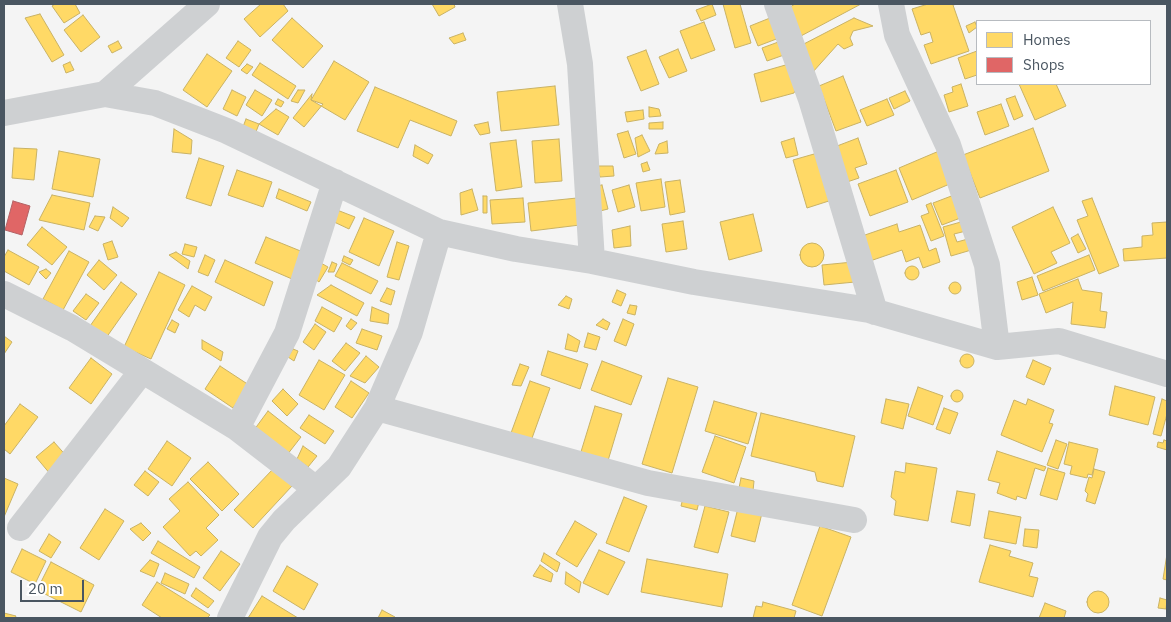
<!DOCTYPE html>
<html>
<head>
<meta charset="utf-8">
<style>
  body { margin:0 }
  #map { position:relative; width:1171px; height:622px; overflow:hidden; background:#f4f4f4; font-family:"IBM Plex Sans",sans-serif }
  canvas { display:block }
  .frame { position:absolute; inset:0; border:5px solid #4a5661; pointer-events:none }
  .legend { position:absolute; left:976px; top:20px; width:175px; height:65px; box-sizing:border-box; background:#fff; border:1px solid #b7bbc0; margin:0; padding:6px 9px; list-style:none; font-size:15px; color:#4a5661 }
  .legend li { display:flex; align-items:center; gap:10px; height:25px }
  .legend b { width:25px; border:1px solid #b7bbc0 }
  .scale { position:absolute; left:20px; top:580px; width:64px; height:22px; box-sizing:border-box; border:2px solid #4a5661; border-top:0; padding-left:6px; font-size:15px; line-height:18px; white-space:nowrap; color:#4a5661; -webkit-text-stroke:4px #fff; paint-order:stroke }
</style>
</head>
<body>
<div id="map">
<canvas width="1171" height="622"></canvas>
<div class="frame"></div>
<ul class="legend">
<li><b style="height:14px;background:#ffd966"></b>Homes</li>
<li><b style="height:14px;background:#e06666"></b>Shops</li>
</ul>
<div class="scale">20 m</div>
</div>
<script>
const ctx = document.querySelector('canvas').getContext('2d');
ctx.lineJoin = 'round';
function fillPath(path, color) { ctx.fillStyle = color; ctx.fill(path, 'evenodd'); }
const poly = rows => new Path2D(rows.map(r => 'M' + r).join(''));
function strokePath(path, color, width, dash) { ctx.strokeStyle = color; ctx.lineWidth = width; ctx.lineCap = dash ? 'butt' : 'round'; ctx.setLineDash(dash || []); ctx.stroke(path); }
const homes = poly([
  [55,4,75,4,80,13,64,23,52,6,55,4],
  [261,4,283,4,288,11,260,37,244,19,261,4],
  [432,4,454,4,455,7,439,16,432,4],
  [712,4,716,15,701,21,696,10,712,4],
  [723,4,740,4,751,43,735,48,723,4],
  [795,4,861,4,799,37,785,10,795,4],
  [928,4,957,4,953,5,969,51,931,64,924,45,933,42,930,32,921,35,912,9,928,4],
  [40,14,64,55,52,62,25,18,40,14],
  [83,15,100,37,81,52,64,30,83,15],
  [292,18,323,46,303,68,272,40,292,18],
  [770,18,779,38,758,46,750,26,770,18],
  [854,18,873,26,853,31,850,38,853,45,844,49,838,44,812,73,798,47,854,18],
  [704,22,715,50,691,59,680,31,704,22],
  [975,22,977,27,969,33,966,26,975,22],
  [463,33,466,40,454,44,449,38,463,33],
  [118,41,122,48,112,53,108,46,118,41],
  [238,41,251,50,239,67,226,58,238,41],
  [781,41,784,55,767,61,762,48,781,41],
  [678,49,687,71,669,78,659,57,678,49],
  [646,50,659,84,641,91,627,57,646,50],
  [977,51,977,75,965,79,958,58,977,51],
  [207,54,232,71,207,107,183,90,207,54],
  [334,61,369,82,345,120,311,100,334,61],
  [70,62,74,70,66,73,63,65,70,62],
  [260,63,296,86,288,99,252,75,260,63],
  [247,64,253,67,247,74,241,70,247,64],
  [789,64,796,88,794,93,761,102,754,74,789,64],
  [843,76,861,122,836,131,819,86,843,76],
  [961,84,968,106,949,112,944,95,953,92,952,87,961,84],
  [1019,84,1056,84,1066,106,1035,120,1019,84],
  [555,86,559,125,501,131,497,92,555,86],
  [375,87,457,121,451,136,410,120,398,148,357,131,375,87],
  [232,90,246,97,237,116,223,109,232,90],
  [255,90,272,100,262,116,246,105,255,90],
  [298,90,305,90,298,103,291,101,298,90],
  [905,91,910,101,894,109,889,98,905,91],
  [312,94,311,100,323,104,304,127,293,118,312,94],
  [1015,96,1023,116,1014,120,1006,99,1015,96],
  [278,99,284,102,281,107,275,104,278,99],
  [887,99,894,115,867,126,860,110,887,99],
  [1001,104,1009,126,985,135,977,112,1001,104],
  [649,107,659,109,661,116,649,117,649,107],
  [276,109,289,117,278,135,259,124,276,109],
  [643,110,644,119,627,122,625,112,643,110],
  [246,119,259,124,254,137,241,132,246,119],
  [488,122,490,133,480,135,474,125,488,122],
  [663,122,663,129,649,129,649,123,663,122],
  [1033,128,1049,171,980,198,963,155,1033,128],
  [174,129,192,140,191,154,172,152,174,129],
  [628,131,636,154,624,158,617,134,628,131],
  [642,135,650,151,638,157,635,138,642,135],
  [794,138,798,155,786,158,781,142,794,138],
  [858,138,867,164,855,168,859,178,841,184,837,146,858,138],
  [559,139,562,181,535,183,532,141,559,139],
  [516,140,522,187,496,191,490,143,516,140],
  [667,141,668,153,655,154,659,144,667,141],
  [415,145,433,155,428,164,413,156,415,145],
  [14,148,37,149,34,180,12,178,14,148],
  [59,151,100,159,93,197,52,189,59,151],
  [939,151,952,183,912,200,899,168,939,151],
  [821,152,835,199,807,208,793,160,821,152],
  [199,158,224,166,211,206,186,198,199,158],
  [647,162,650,170,643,172,641,164,647,162],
  [597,166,613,166,614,176,600,177,597,166],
  [237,170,272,182,263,207,228,195,237,170],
  [896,170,908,202,870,216,858,184,896,170],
  [661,179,665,207,641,211,636,183,661,179],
  [680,180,685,212,670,215,665,182,680,180],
  [602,185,608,209,596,212,596,186,602,185],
  [629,185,635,207,618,212,612,190,629,185],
  [279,189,311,202,307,211,276,198,279,189],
  [472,189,478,210,461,215,460,193,472,189],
  [52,195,90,203,84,230,39,220,52,195],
  [954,195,963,217,942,225,933,203,954,195],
  [483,196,487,196,487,213,483,213,483,196],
  [523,198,525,222,492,224,490,200,523,198],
  [577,198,580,225,531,231,528,203,577,198],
  [1092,198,1119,266,1099,274,1077,220,1088,216,1082,201,1092,198],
  [931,203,944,236,931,241,921,216,929,213,926,205,931,203],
  [113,207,129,218,122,227,110,218,113,207],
  [1053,207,1070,243,1051,252,1057,263,1034,274,1012,227,1053,207],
  [337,210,355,217,349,229,332,221,337,210],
  [753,214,762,251,729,260,720,222,753,214],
  [95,216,105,217,98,231,89,227,95,216],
  [364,218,394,231,379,266,349,252,364,218],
  [968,220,970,230,954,234,957,242,975,237,978,248,951,256,943,227,968,220],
  [683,221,687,249,666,252,662,224,683,221],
  [1167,222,1167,258,1124,261,1123,249,1142,247,1142,236,1153,235,1152,223,1167,222],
  [897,224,899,232,920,225,929,251,936,248,940,262,923,268,919,257,906,262,902,250,870,261,862,236,897,224],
  [630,226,631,246,614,248,612,230,630,226],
  [42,227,67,247,52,265,27,245,42,227],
  [1078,234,1086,249,1078,253,1071,238,1078,234],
  [266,237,303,252,292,279,255,263,266,237],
  [112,241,118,257,108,260,103,244,112,241],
  [397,242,409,246,399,280,387,277,397,242],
  '800 255a12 12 0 1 1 24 0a12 12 0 1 1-24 0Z',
  [185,244,197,247,194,257,182,254,185,244],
  [8,250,39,267,29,285,4,271,4,257,8,250],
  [69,251,89,262,63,310,43,299,69,251],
  [176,252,190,261,188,269,169,255,176,252],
  [205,255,215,260,208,276,198,272,205,255],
  [1089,255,1095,270,1043,291,1037,276,1089,255],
  [344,256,353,260,350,265,342,261,344,256],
  [99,260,117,275,104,290,87,275,99,260],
  [225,260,273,282,264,306,215,282,225,260],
  [319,262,328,267,319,282,311,276,319,262],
  [332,262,337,264,334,272,328,272,332,262],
  [853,262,855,282,824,285,822,265,853,262],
  [342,263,378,281,371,294,335,276,342,263],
  '905 273a7 7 0 1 1 14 0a7 7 0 1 1-14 0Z',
  [46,269,51,273,46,279,39,272,46,269],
  [159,272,185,285,151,359,124,347,159,272],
  [1032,277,1038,295,1022,300,1017,282,1032,277],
  [1078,279,1082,290,1102,293,1100,311,1107,312,1105,328,1071,324,1073,302,1046,313,1039,294,1078,279],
  '949 288a6 6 0 1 1 12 0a6 6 0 1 1-12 0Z',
  [121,282,137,294,106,338,90,326,121,282],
  [331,285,364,303,357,316,317,295,331,285],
  [192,286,212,297,205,311,195,305,189,317,178,310,192,286],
  [387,288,395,291,391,305,380,301,387,288],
  [617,290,626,294,621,306,612,302,617,290],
  [86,294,99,303,86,320,73,311,86,294],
  [566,296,572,299,569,309,558,305,566,296],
  [630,305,637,306,635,315,627,313,630,305],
  [322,307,342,318,334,332,315,321,322,307],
  [372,307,389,314,388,324,370,321,372,307],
  [351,319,357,323,351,330,346,326,351,319],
  [603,319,610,323,607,330,596,325,603,319],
  [623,319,634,324,626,346,614,341,623,319],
  [172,320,179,324,175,333,167,329,172,320],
  [315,324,326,332,314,350,303,342,315,324],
  [362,329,382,336,377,350,356,343,362,329],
  [588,333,600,337,596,350,584,347,588,333],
  [568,334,580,341,577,352,565,349,568,334],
  [4,336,12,342,4,354,4,336],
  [202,340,223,352,221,361,202,349,202,340],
  [346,343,360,353,345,371,332,361,346,343],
  [293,349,298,351,294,361,288,357,293,349],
  [548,351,588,364,580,389,541,375,548,351],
  '960 361a7 7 0 1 1 14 0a7 7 0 1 1-14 0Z',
  [366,356,379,367,365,383,350,376,366,356],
  [91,358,112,374,91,404,69,388,91,358],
  [319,360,345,375,324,410,299,395,319,360],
  [1033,360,1051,368,1044,385,1026,377,1033,360],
  [602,361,642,376,631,405,591,390,602,361],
  [520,364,529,367,521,386,512,385,520,364],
  [220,366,249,385,233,408,205,389,220,366],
  [668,378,698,387,672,473,642,464,668,378],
  [351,381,369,393,352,418,335,407,351,381],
  [530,381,550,388,531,441,511,433,530,381],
  [1115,386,1155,397,1148,425,1109,415,1115,386],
  [918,387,943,396,933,425,908,416,918,387],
  [283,389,298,404,287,416,272,401,283,389],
  '951 396a6 6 0 1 1 12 0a6 6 0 1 1-12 0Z',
  [886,399,909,404,903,429,881,423,886,399],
  [1028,399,1054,410,1049,423,1053,424,1042,452,1001,435,1014,400,1026,405,1028,399],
  [1162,399,1167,401,1167,414,1161,436,1153,434,1162,399],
  [714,401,757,413,748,444,705,431,714,401],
  [20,404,38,417,10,454,4,449,4,426,20,404],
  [595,406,622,414,607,464,580,455,595,406],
  [944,408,958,413,950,434,936,429,944,408],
  [268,411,301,437,287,455,254,430,268,411],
  [761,413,855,436,843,487,817,481,815,472,751,456,761,413],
  [309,415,334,431,325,444,300,428,309,415],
  [715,436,746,447,734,483,702,472,715,436],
  [1056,440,1067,444,1058,469,1047,465,1056,440],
  [1164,440,1167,441,1167,450,1157,447,1158,442,1163,443,1164,440],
  [167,441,191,458,172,486,148,469,167,441],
  [54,442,69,459,51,475,36,457,54,442],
  [1069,442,1098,449,1092,475,1088,474,1087,478,1070,474,1072,466,1064,464,1069,442],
  [303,446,317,456,308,467,297,459,303,446],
  [997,451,1046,467,1044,471,1035,468,1026,499,1017,496,1016,500,997,493,1000,483,988,480,997,451],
  [208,462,239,494,222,511,190,479,208,462],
  [906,463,937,468,928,521,894,515,896,501,891,497,895,471,905,473,906,463],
  [1048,468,1065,473,1057,500,1040,495,1048,468],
  [273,469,292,486,253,528,234,510,273,469],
  [1094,469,1105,472,1095,504,1086,501,1088,494,1085,491,1089,477,1092,478,1094,469],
  [145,471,159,482,148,496,134,485,145,471],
  [4,478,18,484,4,517,4,478],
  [741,478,754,481,753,491,739,488,741,478],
  [188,482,219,515,206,528,218,540,201,556,196,551,190,556,163,527,180,511,169,499,188,482],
  [957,491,975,494,970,526,951,522,957,491],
  [624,497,647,506,629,552,606,543,624,497],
  [683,498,699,502,697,510,681,506,683,498],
  [705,506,729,512,718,553,694,547,705,506],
  [738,508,762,513,755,542,731,536,738,508],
  [105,509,124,521,99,560,80,548,105,509],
  [989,511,1021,517,1016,544,984,538,989,511],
  [575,521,597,534,577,567,556,554,575,521],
  [141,523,151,533,143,541,130,529,141,523],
  [820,526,851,537,822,616,792,605,820,526],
  [1025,529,1039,530,1037,548,1023,546,1025,529],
  [49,534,61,542,51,558,39,551,49,534],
  [158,541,200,567,194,578,151,553,158,541],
  [990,545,1011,551,1009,556,1033,563,1029,576,1038,578,1033,597,979,582,990,545],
  [22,549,46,561,35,584,11,572,22,549],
  [599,550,625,562,608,595,583,583,599,550],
  [221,551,240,564,220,591,203,578,221,551],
  [544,553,560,563,557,572,541,561,544,553],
  [1167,554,1167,580,1163,579,1167,554],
  [647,559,728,574,722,607,641,592,647,559],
  [150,560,159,564,154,577,140,571,150,560],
  [51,562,94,585,81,612,37,590,51,562],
  [540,565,553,574,551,582,533,576,540,565],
  [287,566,318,584,304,610,273,591,287,566],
  [566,572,581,582,579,593,565,584,566,572],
  [165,573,189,584,185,594,161,583,165,573],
  [157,582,210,615,207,618,162,618,142,605,157,582],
  [196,588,214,601,208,608,191,596,196,588],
  '1087 602a11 11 0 1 1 22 0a11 11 0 1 1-22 0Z',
  [262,596,298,618,248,618,262,596],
  [1160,598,1167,600,1166,609,1158,608,1160,598],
  [763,602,796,611,794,618,753,618,756,606,762,607,763,602],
  [1045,603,1066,611,1064,618,1039,618,1045,603],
  [382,610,395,617,395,618,378,618,382,610],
  [4,613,16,616,15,618,4,618,4,613]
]);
fillPath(homes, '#ffd966');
strokePath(homes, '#c9b264', 1);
const shops = poly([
  [13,201,30,206,22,235,5,230,13,201]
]);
fillPath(shops, '#e06666');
strokePath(shops, '#b36164', 1);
strokePath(poly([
  [570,4,580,64,592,261],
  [777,4,811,99,875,312],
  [891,4,897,35,948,145,987,265,997,347],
  [105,94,207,4],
  [4,113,105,94,155,103,227,131,439,232,516,249,592,261,694,282,869,310,997,347,1059,341,1167,374],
  [4,294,72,328,237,428,316,489],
  [377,408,648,483,854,520],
  [237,428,287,333,335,182],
  [20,528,142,371],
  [230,618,270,537,284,520,339,467,377,408,410,332,439,232]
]), '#ced0d2', 26);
</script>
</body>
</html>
